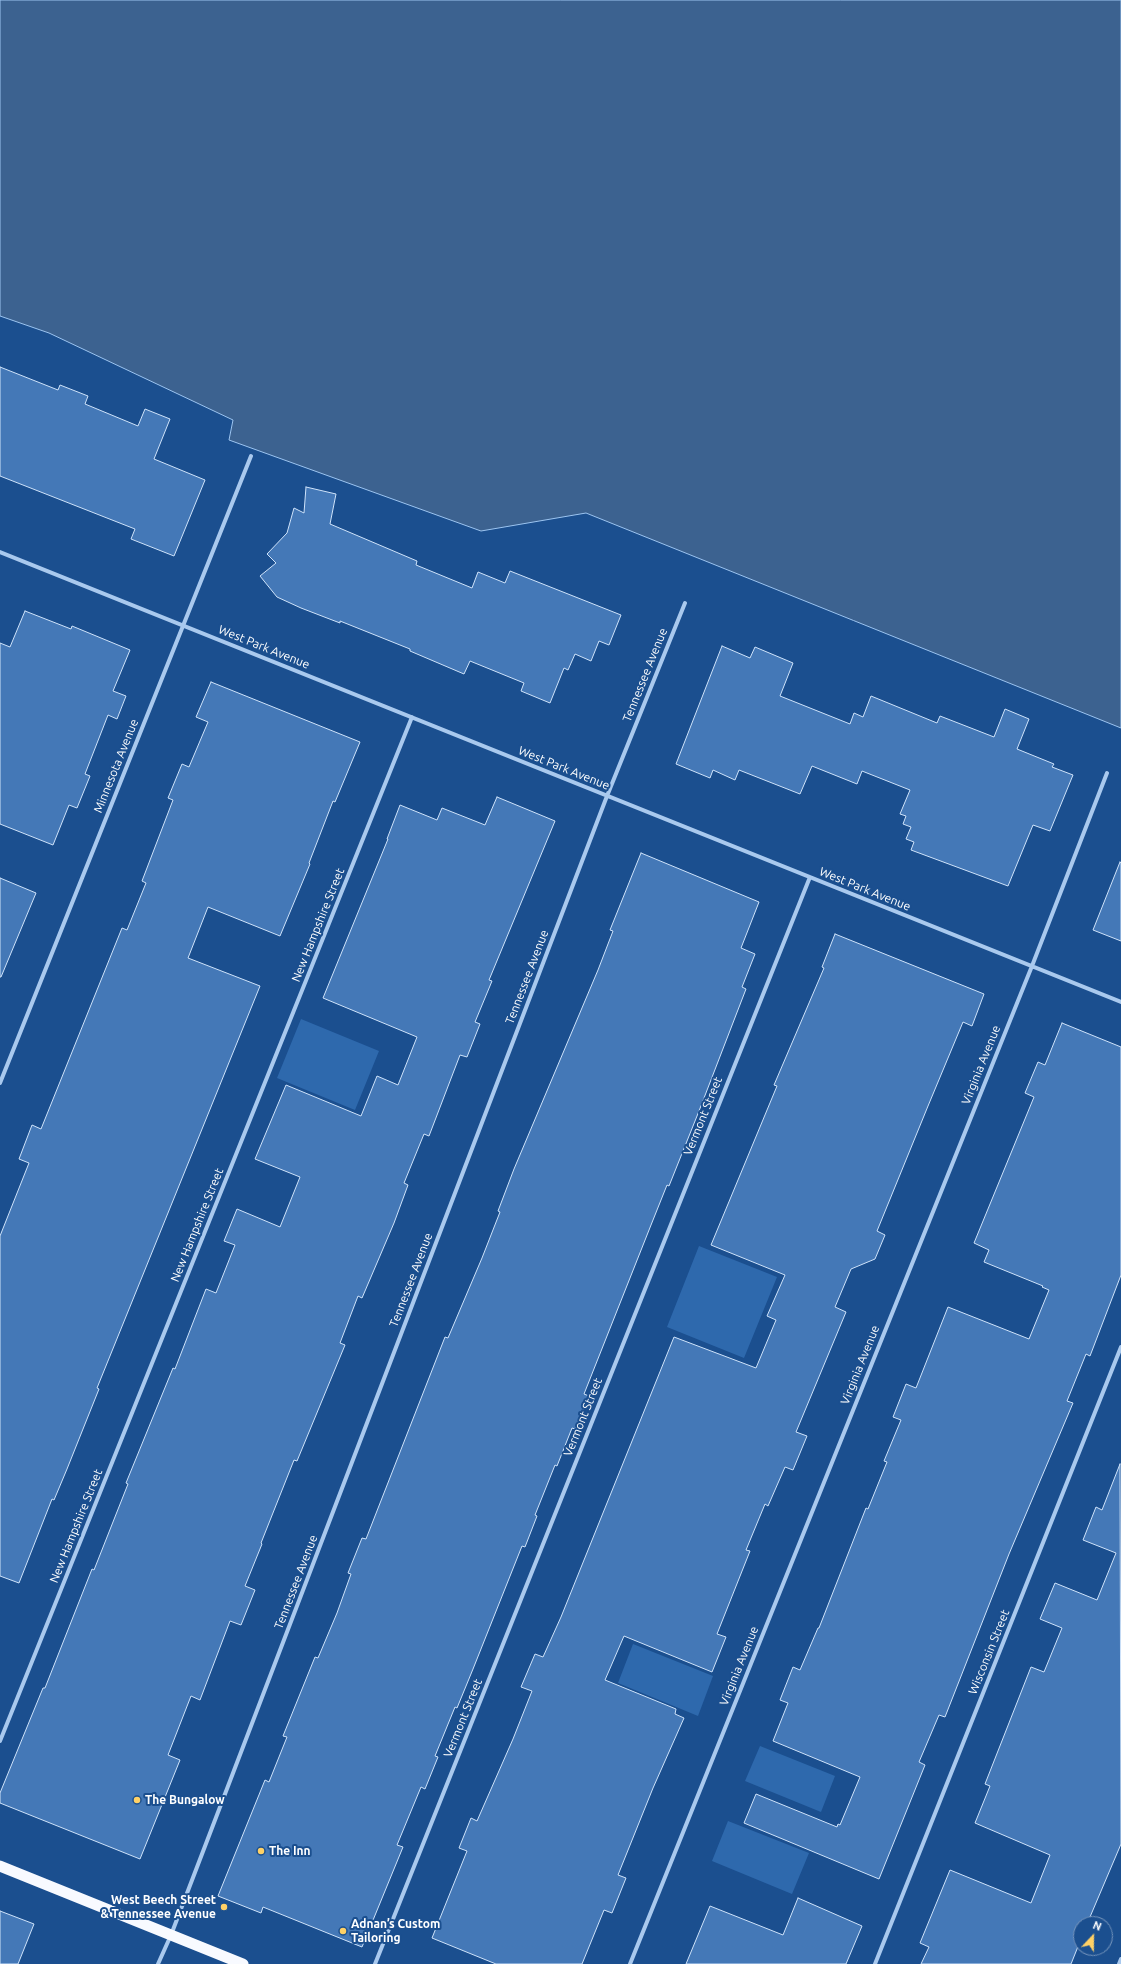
<!DOCTYPE html>
<html>
<head>
<meta charset="utf-8">
<style>
  body { margin:0 }
  #map { position:relative; width:1121px; height:1964px; overflow:hidden; background:#1b4f8f; font-family:Ubuntu,sans-serif }
  canvas { display:block }
  .north { position:absolute; left:1073px; top:1916px; width:40px; height:40px; box-sizing:border-box; background:#1b4f8f; border:1px solid #7695bc; border-radius:50%; rotate:22deg; font-size:11px; font-weight:700; line-height:16px; text-align:center; color:#fff }
  .north::after { content:''; display:block; margin:auto; width:14px; height:18px; background:#ffd166; clip-path:polygon(50% 0,100% 100%,50% 72%,0 100%) }
</style>
</head>
<body>
<div id="map">
<canvas width="1121" height="1964"></canvas>
<div class="north">N</div>
</div>
<script>
const ctx = document.querySelector('canvas').getContext('2d');
ctx.lineJoin = 'round';
function fillPath(path, color) { ctx.fillStyle = color; ctx.fill(path, 'evenodd'); }
const poly = rows => new Path2D(rows.map(r => 'M' + r).join(''));
function strokePath(path, color, width, dash) { ctx.strokeStyle = color; ctx.lineWidth = width; ctx.lineCap = dash ? 'butt' : 'round'; ctx.setLineDash(dash || []); ctx.stroke(path); }
function write(font, color, halo, rows, align = 'center') {
  ctx.font = font + ' Ubuntu,sans-serif'; ctx.lineWidth = 4; ctx.setLineDash([]); ctx.textBaseline = 'middle'; ctx.strokeStyle = halo; ctx.fillStyle = color; for (const [text, x, y, turn = 0] of rows) {
    ctx.save(); ctx.translate(x, y); ctx.rotate((+turn || 0) * Math.PI / 180); ctx.textAlign = isNaN(turn) ? turn : align; if (halo) ctx.strokeText(text, 0, 0); ctx.fillText(text, 0, 0); ctx.restore();
  }
}
fillPath(poly([
  [301,1019,379,1051,355,1110,277,1078],
  [699,1246,777,1277,744,1358,667,1327],
  [633,1644,713,1676,698,1716,618,1683],
  [760,1746,835,1776,821,1812,745,1781],
  [728,1821,809,1853,792,1894,712,1861]
]), '#2e69ad');
const water = poly([
  [0,0,1121,0,1121,728,586,513,481,531,229,440,233,420,49,333,0,316,0,0]
]);
fillPath(water, '#3c6290');
strokePath(water, '#9cc4f0', 1);
const building = poly([
  [0,367,58,390,60,385,88,396,85,404,138,426,145,409,170,419,154,459,205,480,174,556,131,539,135,529,0,476,0,367],
  [306,487,336,494,330,524,417,561,416,565,472,588,478,572,505,583,510,571,621,615,609,645,599,641,591,661,575,654,568,670,564,668,550,703,521,691,524,683,470,661,464,674,410,651,410,649,340,621,340,623,301,608,277,597,260,576,276,563,267,554,287,533,294,508,304,513,306,487],
  [25,611,71,629,72,626,130,650,113,691,126,696,117,719,108,715,85,774,90,776,77,808,69,805,53,845,0,824,0,643,10,647,25,611],
  [722,646,750,658,755,647,793,663,780,696,850,724,854,713,863,717,871,696,937,723,940,716,994,737,1005,709,1029,719,1017,749,1054,764,1052,767,1073,775,1050,831,1033,825,1008,886,911,850,914,842,906,839,911,827,903,824,906,816,900,814,910,790,862,771,857,784,812,766,800,794,739,770,735,780,713,770,710,778,676,764,722,646],
  [211,682,360,742,335,802,333,801,309,863,310,864,280,936,208,907,188,958,260,986,97,1388,99,1389,67,1469,54,1500,52,1499,19,1583,0,1576,0,1236,29,1163,19,1159,32,1125,41,1129,122,928,127,930,146,883,142,881,173,800,168,798,182,764,189,767,208,722,196,717,211,682],
  [497,797,555,821,489,980,492,981,475,1022,480,1024,467,1057,460,1055,429,1136,424,1134,404,1183,408,1185,394,1223,362,1298,358,1296,340,1343,345,1345,297,1461,294,1460,261,1543,262,1544,245,1586,255,1590,241,1625,230,1621,200,1700,191,1696,168,1755,180,1760,140,1859,0,1803,0,1793,43,1688,45,1688,92,1569,94,1570,128,1484,126,1483,173,1368,175,1369,206,1289,216,1293,235,1245,224,1241,237,1209,280,1227,300,1177,255,1159,286,1085,361,1116,377,1076,398,1085,417,1037,323,998,388,839,387,839,400,805,437,820,442,808,485,825,497,797],
  [641,853,759,902,741,948,755,954,742,987,746,989,699,1111,669,1186,667,1185,651,1225,584,1394,589,1396,575,1429,572,1428,557,1466,555,1465,535,1515,537,1516,525,1547,522,1546,473,1669,457,1708,455,1707,435,1756,438,1757,425,1789,421,1787,397,1845,403,1847,362,1947,263,1907,261,1913,218,1896,265,1780,269,1782,287,1737,283,1736,315,1657,318,1658,337,1613,351,1574,348,1573,362,1538,366,1539,445,1337,448,1338,482,1258,500,1212,498,1211,514,1169,598,970,613,931,610,930,641,853],
  [1120,862,1121,863,1121,941,1093,930,1120,862],
  [0,878,36,893,1,977,0,977,0,878],
  [835,934,984,994,972,1026,963,1022,928,1106,877,1231,885,1235,875,1259,851,1269,835,1307,846,1312,796,1432,807,1436,793,1470,785,1467,768,1506,765,1504,746,1550,750,1551,717,1634,726,1637,712,1672,624,1636,605,1680,676,1709,675,1714,684,1718,653,1788,618,1875,626,1878,612,1913,604,1910,582,1964,496,1964,432,1938,467,1851,459,1848,471,1818,477,1821,513,1739,532,1691,521,1687,535,1654,543,1657,561,1617,674,1337,756,1368,776,1320,767,1316,785,1275,711,1245,777,1086,774,1085,824,968,822,967,835,934],
  [1062,1023,1121,1047,1121,1275,1090,1356,1086,1354,1067,1401,1073,1403,1009,1554,945,1717,939,1715,919,1762,925,1765,879,1879,744,1823,756,1794,837,1827,838,1824,840,1825,860,1777,773,1741,788,1703,780,1700,793,1667,800,1670,818,1628,819,1628,866,1508,868,1509,887,1462,884,1461,901,1420,893,1417,906,1384,916,1388,948,1307,1029,1339,1049,1290,1042,1287,1043,1286,984,1262,989,1250,974,1243,1034,1097,1025,1093,1038,1062,1045,1065,1062,1023],
  [1120,1464,1121,1844,1087,1924,1081,1924,1081,1939,1071,1964,921,1964,929,1947,920,1943,950,1870,1031,1903,1050,1855,975,1823,990,1786,985,1784,1031,1667,1044,1672,1062,1628,1040,1619,1055,1583,1097,1600,1116,1553,1083,1540,1096,1507,1102,1510,1120,1464],
  [798,1898,862,1926,846,1964,686,1964,710,1906,783,1935,798,1898],
  [0,1911,34,1924,18,1964,0,1964,0,1911]
]);
fillPath(building, '#4478b7');
strokePath(building, '#cfe3fa', 1);
strokePath(poly([
  [0,552,1121,1002],
  [0,1083,251,456],
  [0,1741,412,717],
  [158,1964,171,1935,607,796,685,603],
  [375,1964,810,877],
  [630,1964,1032,966,1107,773],
  [875,1964,1121,1347],
  [1119,1964,1121,1959]
]), '#a9c9ee', 4);
strokePath(poly([
  [0,1866,243,1964]
]), '#f8faff', 11);
for (const [x, y, r, color] of [
  [137,1800,4,"#ffd166"],
  [261,1851,4,"#ffd166"],
  [224,1907,4,"#ffd166"],
  [343,1931,4,"#ffd166"]
]) { const dot = new Path2D(); dot.arc(x, y, r, 0, 2 * Math.PI); ctx.fillStyle = color; ctx.fill(dot); strokePath(dot, '#1b4f8f', 1.5); }
write('12px', '#fff', '#1b4f8f', [
  ["West Park Avenue",264,647,22],
  ["Tennessee Avenue",645,675,-68],
  ["Minnesota Avenue",116,766,-68],
  ["West Park Avenue",564,768,22],
  ["West Park Avenue",865,889,22],
  ["New Hampshire Street",318,925,-68],
  ["Tennessee Avenue",527,977,-69],
  ["Virginia Avenue",981,1065,-68],
  ["Vermont Street",703,1116,-68],
  ["New Hampshire Street",197,1225,-68],
  ["Tennessee Avenue",411,1280,-69],
  ["Virginia Avenue",860,1365,-68],
  ["Vermont Street",583,1417,-68],
  ["New Hampshire Street",76,1526,-68],
  ["Tennessee Avenue",296,1582,-69],
  ["Wisconsin Street",989,1652,-68],
  ["Virginia Avenue",739,1666,-68],
  ["Vermont Street",463,1718,-68]
]);
write('bold 12px', '#fff', '#1b4f8f', [
  ["The Bungalow",145,1800],
  ["The Inn",269,1851],
  ["West Beech Street",216,1900,"right"],
  ["& Tennessee Avenue",216,1914,"right"],
  ["Adnan’s Custom",351,1924],
  ["Tailoring",351,1938]
], 'left');
</script>
</body>
</html>
